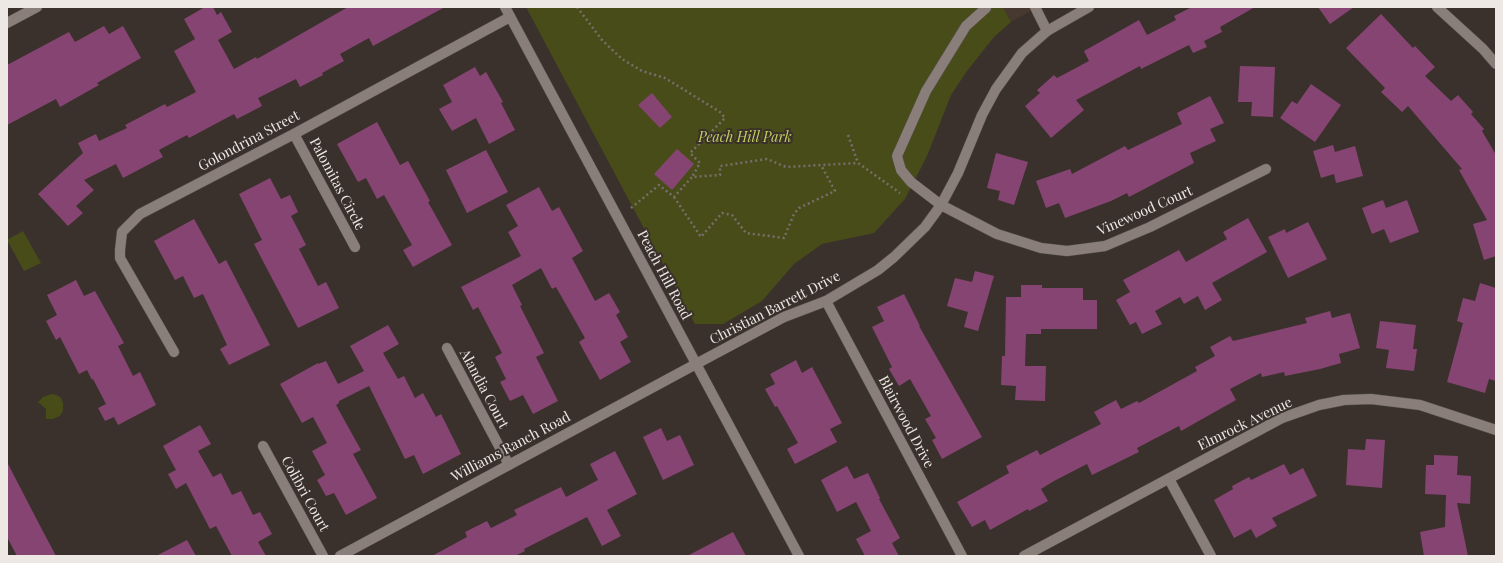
<!DOCTYPE html>
<html>
<head>
<meta charset="utf-8">
<style>
  body { margin:0 }
  #map { position:relative; width:1503px; height:563px; overflow:hidden; background:#3a312c; font-family:"Playfair Display",serif }
  canvas { display:block }
  .frame { position:absolute; inset:0; border:8px solid #eee8e5; pointer-events:none }
</style>
</head>
<body>
<div id="map">
<canvas width="1503" height="563"></canvas>
<div class="frame"></div>
</div>
<script>
const ctx = document.querySelector('canvas').getContext('2d');
ctx.lineJoin = 'round';
function fillPath(path, color) { ctx.fillStyle = color; ctx.fill(path, 'evenodd'); }
const poly = rows => new Path2D(rows.map(r => 'M' + r).join(''));
function strokePath(path, color, width, dash) { ctx.strokeStyle = color; ctx.lineWidth = width; ctx.lineCap = dash ? 'butt' : 'round'; ctx.setLineDash(dash || []); ctx.stroke(path); }
function write(font, color, halo, rows, align = 'center') {
  ctx.font = font + ' "Playfair Display",serif'; ctx.lineWidth = 4; ctx.setLineDash([]); ctx.textBaseline = 'middle'; ctx.strokeStyle = halo; ctx.fillStyle = color; for (const [text, x, y, turn = 0] of rows) {
    ctx.save(); ctx.translate(x, y); ctx.rotate((+turn || 0) * Math.PI / 180); ctx.textAlign = isNaN(turn) ? turn : align; if (halo) ctx.strokeText(text, 0, 0); ctx.fillText(text, 0, 0); ctx.restore();
  }
}
fillPath(poly([
  [1003,7,1038,7,1011,22]
]), '#483930');
fillPath(poly([
  [526,7,1003,7,1011,22,994,37,967,71,951,95,927,156,905,199,874,233,822,244,794,264,762,301,723,324,695,324],
  [23,231,41,263,24,271,7,240],
  [52,394,57,395,61,398,63,403,63,411,60,416,53,419,46,419,46,409,38,402,43,397]
]), '#484c19');
fillPath(poly([
  [205,7,213,7,217,15,221,12,232,32,218,40,234,69,256,57,257,59,348,7,445,7,373,46,369,38,340,54,344,61,322,73,323,75,300,87,296,79,258,98,262,106,237,119,234,114,189,138,187,135,159,150,163,157,123,178,116,164,84,180,94,190,76,206,83,213,68,226,38,194,83,153,78,143,96,134,99,141,127,128,125,125,165,104,167,107,196,92,174,51,195,39,184,19],
  [1192,7,1255,7,1220,27,1222,32,1204,41,1207,47,1193,53,1189,45,1141,69,1140,66,1076,100,1084,110,1051,138,1025,106,1040,93,1037,90,1054,75,1057,78,1089,61,1084,51,1139,20,1147,35,1176,20,1174,16],
  [1318,7,1354,7,1330,24],
  [1381,14,1413,48,1415,46,1435,67,1425,76,1451,101,1458,95,1473,112,1471,114,1484,129,1482,131,1496,155,1496,256,1484,260,1473,224,1487,220,1459,170,1462,169,1408,106,1402,112,1381,92,1385,88,1346,48],
  [104,26,109,34,123,26,141,58,97,83,99,85,60,107,56,99,7,125,7,65,69,32,75,42],
  [1240,66,1275,67,1273,117,1251,116,1252,102,1238,102],
  [475,67,480,76,486,72,503,102,501,103,515,130,489,144,476,118,452,131,439,109,452,102,443,85],
  [1311,84,1341,105,1315,142,1280,118,1292,101,1297,104],
  [652,93,672,117,660,128,638,105],
  [1210,96,1224,123,1210,129,1216,141,1190,153,1194,163,1129,197,1127,193,1111,201,1065,218,1059,203,1046,208,1036,181,1070,169,1072,174,1125,146,1128,150,1182,124,1177,113],
  [377,122,400,165,408,161,430,201,428,202,452,245,413,267,403,250,412,245,384,195,377,199,366,178,358,182,337,144],
  [1333,145,1335,152,1355,146,1363,176,1336,183,1334,174,1321,178,1313,151],
  [677,149,694,164,672,190,654,174],
  [486,150,508,192,467,213,446,170],
  [996,153,1028,162,1014,205,998,200,1000,191,987,188],
  [270,178,281,199,290,195,298,212,291,216,306,245,299,249,318,286,326,282,339,308,298,328,254,244,262,240,239,194],
  [539,187,552,211,559,207,583,251,572,258,595,301,609,293,620,312,616,315,628,337,620,342,631,362,600,380,579,342,585,338,556,287,552,289,541,268,512,285,522,305,520,306,544,353,536,357,558,401,533,414,523,395,510,401,500,382,506,379,495,357,502,353,478,307,473,310,461,287,521,256,508,232,518,226,506,205],
  [1383,200,1386,208,1407,200,1419,232,1390,243,1384,229,1372,234,1362,208],
  [1248,218,1267,252,1212,283,1222,300,1205,310,1198,296,1184,304,1180,297,1155,311,1162,324,1142,334,1136,322,1130,325,1116,300,1130,292,1123,280,1179,250,1186,262,1227,239,1223,232],
  [194,219,219,264,226,260,270,345,229,365,220,349,227,345,203,294,194,298,183,276,175,280,154,241],
  [1308,222,1327,259,1288,278,1268,237,1285,229,1286,233],
  [975,271,994,276,978,331,964,327,968,312,947,306,955,278,972,282],
  [76,280,84,296,95,291,124,343,118,346,133,376,140,372,156,405,118,425,114,417,105,421,98,408,106,404,93,379,92,380,87,370,79,374,60,337,56,340,46,321,57,315,47,295],
  [1480,283,1496,288,1496,381,1489,379,1485,393,1447,382,1463,323,1457,321,1463,298,1475,301],
  [1021,285,1042,285,1042,288,1083,288,1083,300,1097,300,1097,329,1041,329,1041,334,1026,334,1025,366,1046,366,1045,401,1015,400,1016,386,1001,385,1002,356,1005,356,1006,297,1021,297],
  [904,294,920,326,919,326,982,437,942,459,932,440,936,438,925,419,931,416,910,379,899,386,889,369,892,367,872,327,884,321,877,307],
  [1330,311,1332,318,1350,313,1360,348,1339,354,1341,363,1320,369,1285,376,1284,372,1262,377,1261,373,1230,389,1236,400,1181,431,1179,426,1137,448,1139,452,1092,475,1087,464,1054,481,1041,489,1048,501,1029,511,1028,509,990,530,985,520,972,527,957,502,1009,473,1006,466,1037,450,1040,455,1101,424,1094,412,1116,400,1121,409,1137,401,1139,403,1197,371,1195,367,1215,356,1210,347,1230,336,1233,341,1307,323,1305,318],
  [1380,321,1416,325,1413,349,1417,349,1414,371,1386,368,1389,350,1376,348],
  [388,325,399,344,383,353,398,379,404,376,415,398,423,393,436,417,441,414,461,454,423,474,414,455,405,459,369,386,339,401,339,403,336,405,361,450,353,454,377,498,346,515,334,493,326,496,317,480,325,475,312,451,327,443,313,417,302,423,280,384,318,363,318,364,326,361,338,384,364,371,350,346],
  [796,360,802,373,812,367,842,423,830,429,837,442,795,464,787,449,798,443,777,406,775,407,765,389,775,384,770,374],
  [200,425,211,444,198,451,213,477,221,473,232,495,241,491,253,515,260,512,272,534,258,542,266,556,232,556,216,526,210,529,186,483,176,489,168,474,176,470,163,446],
  [661,428,667,441,680,435,694,465,663,480,643,437],
  [1366,439,1385,440,1382,488,1346,485,1348,449,1365,450],
  [615,451,637,494,607,510,621,536,602,546,587,517,524,549,525,551,515,556,432,556,467,537,465,532,487,521,491,528,517,515,514,510,561,487,566,497,598,480,590,464],
  [1434,455,1458,456,1457,475,1471,476,1470,504,1457,503,1468,556,1424,556,1420,532,1445,527,1446,495,1425,494,1426,465,1434,465],
  [7,462,37,520,56,556,17,556,7,537],
  [1284,464,1290,475,1303,468,1317,496,1272,518,1277,526,1256,538,1251,529,1234,538,1214,500,1233,489,1232,486,1249,477,1251,480],
  [847,466,854,479,868,473,880,498,879,499,900,538,892,543,899,556,865,556,856,539,871,531,856,502,837,512,821,480],
  [733,532,746,556,687,556],
  [187,540,196,556,156,556]
]), '#864472');
const service = poly([
  [1035,7,1047,31],
  [941,205,911,182,901,170,897,156,926,91,966,26,986,8]
]);
const minor = poly([
  [1437,7,1483,49,1496,64],
  [7,23,37,7],
  [294,134,355,247],
  [941,205,997,234,1041,248,1067,251,1105,246,1150,227,1266,169],
  [826,301,962,556],
  [447,348,509,465],
  [174,352,120,258,120,250,122,232,140,214,294,134,510,17],
  [263,446,323,556],
  [1169,479,1211,556],
  [340,556,696,364],
  [1024,556,1282,418,1319,405,1344,400,1371,399,1420,405,1496,430]
]);
const tertiary = poly([
  [505,7,799,556],
  [696,364,784,317,826,301,878,270,894,257,925,227,941,205,958,173,982,115,996,89,1022,53,1047,31,1089,7]
]);
strokePath(service, '#564f4a', 11);
strokePath(minor, '#564f4a', 11);
strokePath(tertiary, '#564f4a', 11);
strokePath(poly([
  [577,7,602,40,622,59,642,71,665,78,720,112,725,118,690,153,700,163,692,177],
  [848,135,858,163],
  [674,197,701,237,722,213,732,215,746,233,784,238,794,214,799,208,835,191,821,165],
  [631,208,659,185,674,197,692,177,720,175,720,166,767,159,786,167,858,163,900,193]
]), '#776f6b', 2.5, [2, 3]);
strokePath(service, '#897e79', 10);
strokePath(minor, '#897e79', 10);
strokePath(tertiary, '#897e79', 10);
write('italic 14px', '#c3ce5b', '#3a312c', [
  ["Peach Hill Park",745,138]
]);
write('14px', '#eee8e5', '#3a312c', [
  ["Golondrina Street",249,141,-28],
  ["Palomitas Circle",337,184,62],
  ["Vinewood Court",1145,211,-24],
  ["Peach Hill Road",664,275,62],
  ["Christian Barrett Drive",775,308,-27],
  ["Alandia Court",484,389,62],
  ["Blairwood Drive",906,422,62],
  ["Elmrock Avenue",1245,424,-26],
  ["Williams Ranch Road",511,447,-28],
  ["Colibri Court",305,494,61]
]);
</script>
</body>
</html>
